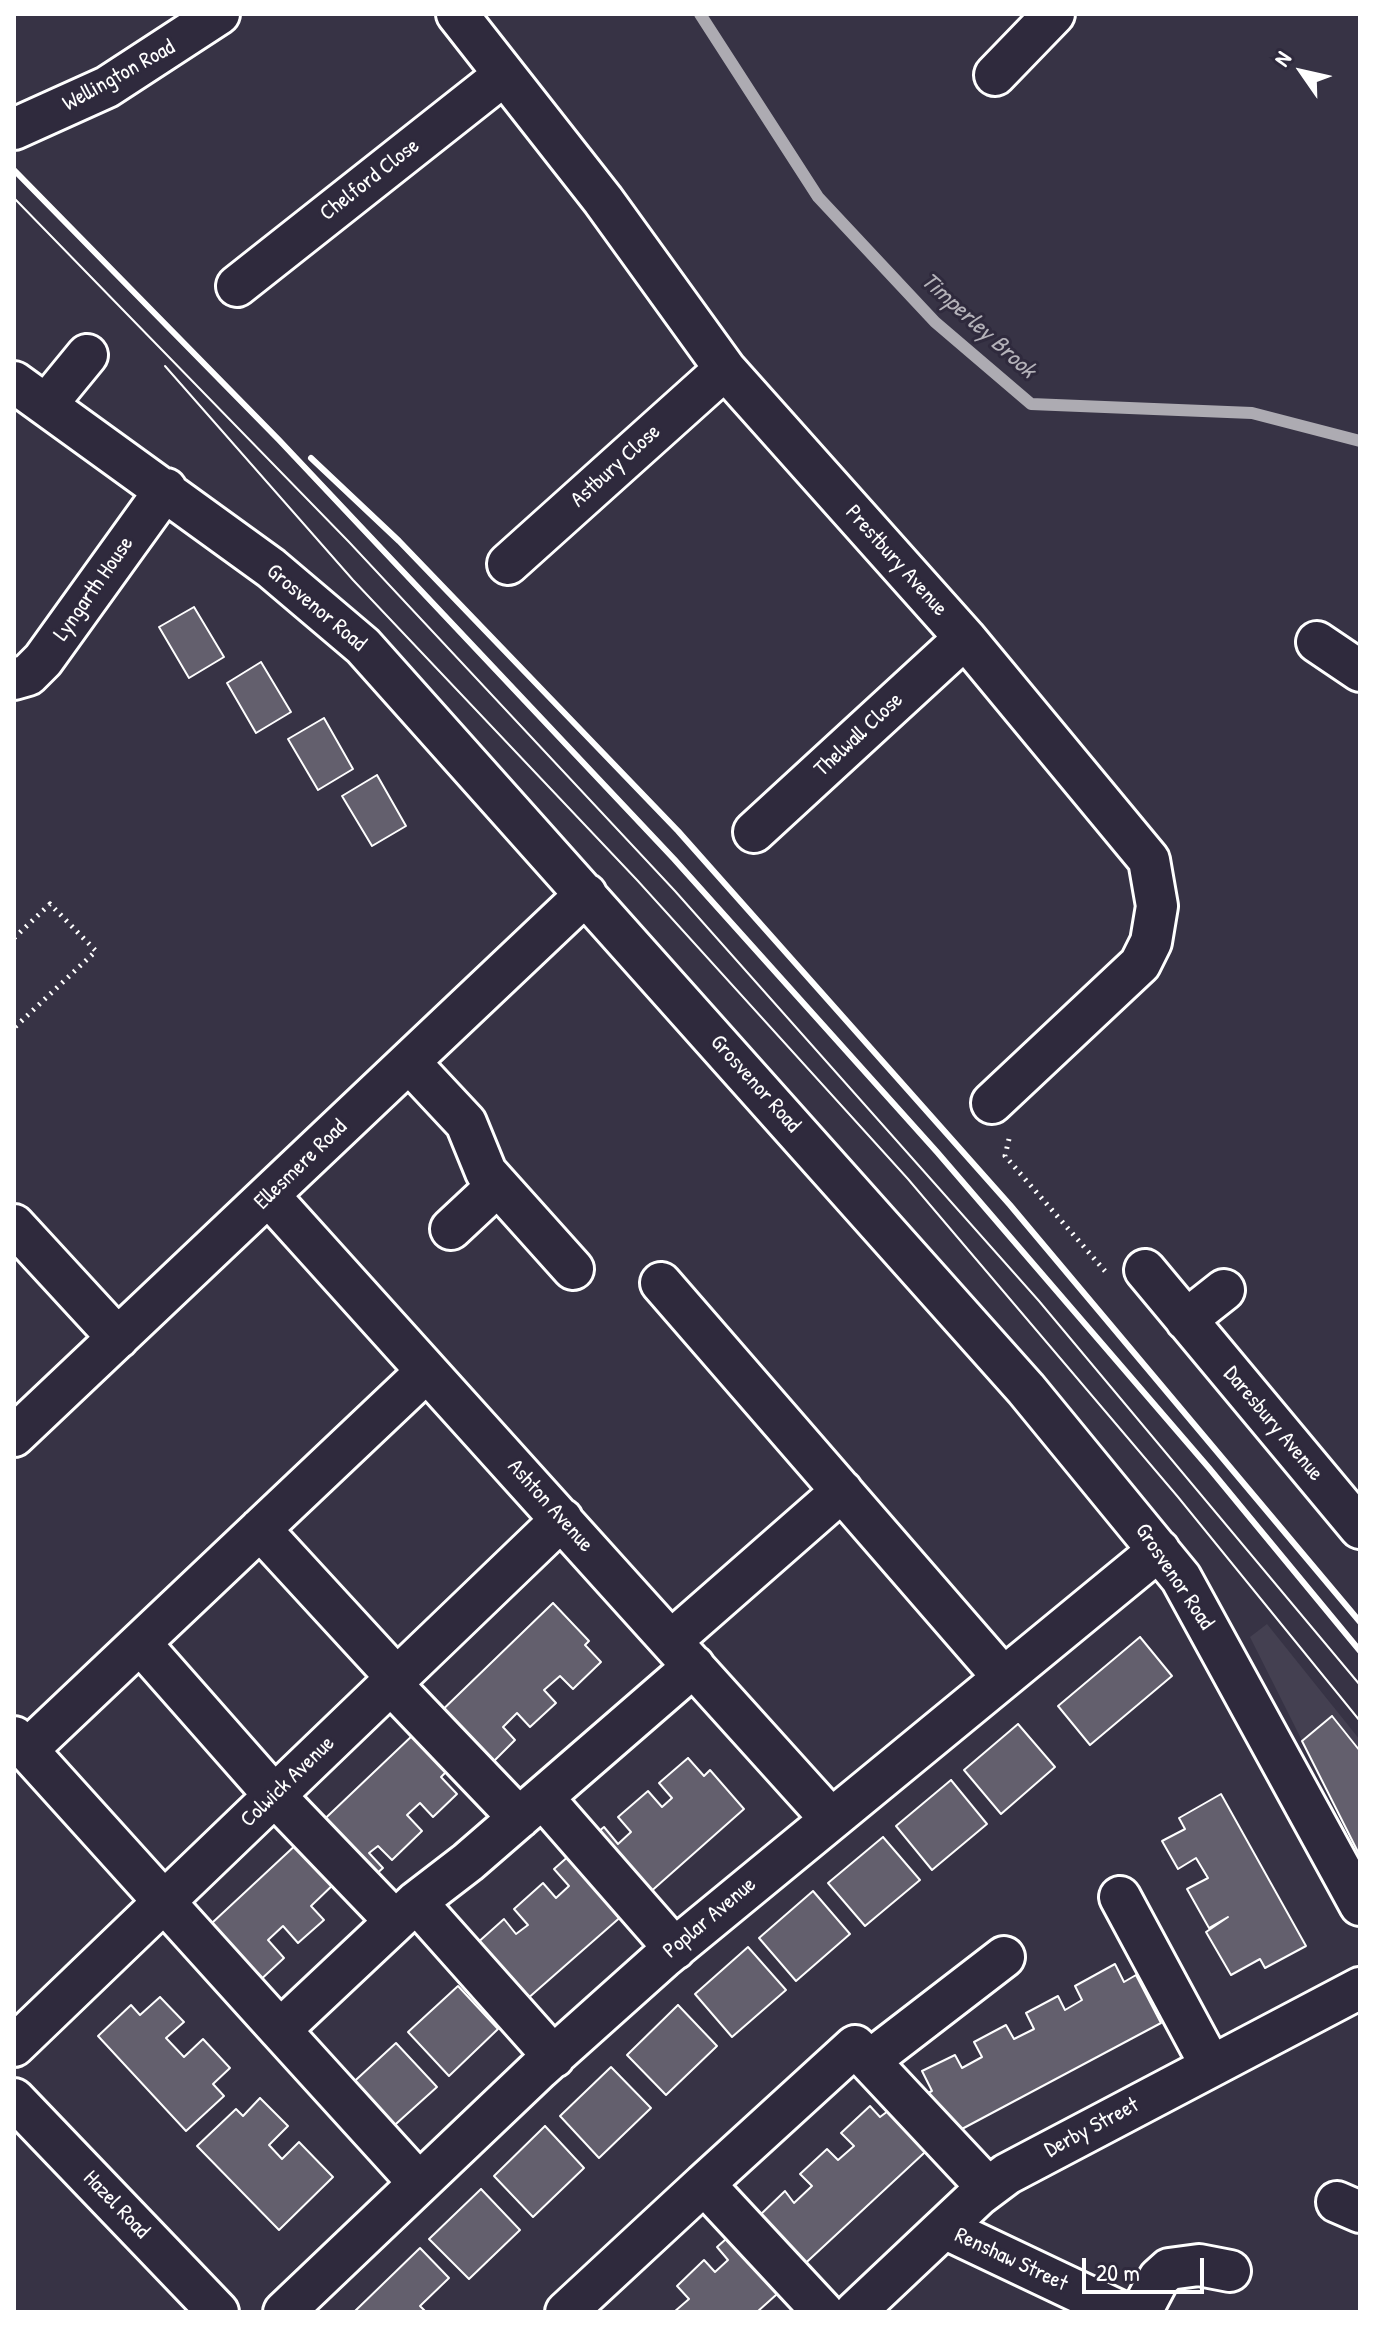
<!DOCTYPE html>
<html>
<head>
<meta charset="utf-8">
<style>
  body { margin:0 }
  #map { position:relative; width:1374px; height:2326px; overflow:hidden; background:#373345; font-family:"Patrick Hand",sans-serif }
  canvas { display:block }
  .frame { position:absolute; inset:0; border:16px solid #fff; pointer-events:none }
  .north { position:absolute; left:1262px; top:32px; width:80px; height:80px; -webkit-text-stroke:6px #2f2a3d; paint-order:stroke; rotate:304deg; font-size:22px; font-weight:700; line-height:32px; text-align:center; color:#fff }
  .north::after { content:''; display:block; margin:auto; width:28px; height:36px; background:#fff; clip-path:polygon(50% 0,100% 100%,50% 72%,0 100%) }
  .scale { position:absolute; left:1082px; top:2258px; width:122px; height:36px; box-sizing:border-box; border:4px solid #fff; border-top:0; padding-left:10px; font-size:24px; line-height:28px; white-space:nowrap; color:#fff; -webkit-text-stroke:6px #2f2a3d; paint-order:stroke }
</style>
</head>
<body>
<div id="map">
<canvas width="1374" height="2326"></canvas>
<div class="frame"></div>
<div class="north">N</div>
<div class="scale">20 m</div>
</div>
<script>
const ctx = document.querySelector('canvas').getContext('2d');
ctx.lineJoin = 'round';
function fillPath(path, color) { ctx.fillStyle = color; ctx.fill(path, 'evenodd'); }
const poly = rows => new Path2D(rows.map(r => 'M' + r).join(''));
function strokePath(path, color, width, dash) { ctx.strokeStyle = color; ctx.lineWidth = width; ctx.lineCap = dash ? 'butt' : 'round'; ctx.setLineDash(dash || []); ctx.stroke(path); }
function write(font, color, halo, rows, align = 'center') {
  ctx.font = font + ' "Patrick Hand",sans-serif'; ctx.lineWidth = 6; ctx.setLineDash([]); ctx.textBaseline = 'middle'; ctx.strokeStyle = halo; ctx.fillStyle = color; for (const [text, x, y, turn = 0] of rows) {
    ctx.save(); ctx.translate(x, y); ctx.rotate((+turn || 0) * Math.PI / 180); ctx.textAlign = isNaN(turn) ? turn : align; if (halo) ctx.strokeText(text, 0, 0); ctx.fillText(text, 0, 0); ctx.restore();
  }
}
fillPath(poly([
  [1267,1624,1360,1740,1360,1856,1250,1637]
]), '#444051');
strokePath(poly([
  [700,14,818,197,935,322,1031,404,1252,413,1360,441]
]), '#adabb2', 12);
const building = poly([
  [194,607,224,657,189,678,159,627,194,607],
  [261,662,291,712,256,733,227,683,261,662],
  [324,718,353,769,318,790,288,739,324,718],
  [377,775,406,826,372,846,342,796,377,775],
  [553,1603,589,1641,585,1645,601,1662,573,1689,560,1676,544,1690,556,1703,530,1727,517,1713,503,1727,515,1740,486,1769,431,1721,553,1603],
  [1140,1637,1172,1676,1090,1745,1058,1706,1140,1637],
  [1332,1716,1360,1751,1360,1856,1302,1741,1332,1716],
  [1018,1724,1055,1767,1001,1814,964,1770,1018,1724],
  [414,1734,448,1770,441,1777,457,1794,433,1817,420,1803,407,1815,422,1831,392,1860,378,1846,369,1853,383,1868,366,1883,312,1831,414,1734],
  [688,1758,704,1776,710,1770,744,1809,639,1902,586,1842,604,1827,618,1844,631,1832,618,1817,648,1791,662,1807,672,1798,659,1783,688,1758],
  [951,1780,987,1824,932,1870,896,1826,951,1780],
  [1221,1794,1306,1946,1265,1968,1260,1959,1231,1975,1206,1932,1228,1917,1209,1928,1187,1889,1208,1878,1196,1858,1178,1869,1162,1841,1185,1829,1179,1818,1221,1794],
  [883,1837,920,1880,865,1926,828,1883,883,1837],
  [300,1841,337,1881,311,1906,324,1920,298,1943,283,1926,268,1940,284,1958,256,1984,198,1936,300,1841],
  [571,1854,624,1914,518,2007,475,1945,504,1919,516,1934,528,1925,514,1909,543,1883,556,1898,569,1886,554,1869,571,1854],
  [813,1891,850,1934,796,1981,759,1938,813,1891],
  [748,1947,786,1990,732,2037,695,1994,748,1947],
  [1115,1964,1124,1982,1136,1975,1161,2023,945,2138,922,2096,932,2091,922,2071,955,2055,962,2068,982,2057,974,2042,1006,2025,1014,2039,1034,2029,1026,2013,1058,1996,1065,2010,1082,2000,1075,1986,1115,1964],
  [458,1986,498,2029,449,2076,408,2032,458,1986],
  [160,1997,184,2022,166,2038,184,2057,203,2039,230,2068,213,2084,224,2096,186,2131,98,2036,131,2005,140,2015,160,1997],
  [678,2005,717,2046,666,2095,627,2055,678,2005],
  [396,2043,437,2087,387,2132,346,2089,396,2043],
  [611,2067,651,2108,599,2158,560,2116,611,2067],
  [888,2088,937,2141,796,2272,759,2216,785,2191,794,2203,812,2186,800,2174,827,2149,838,2160,854,2146,841,2133,870,2106,880,2117,888,2111,876,2098,888,2088],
  [260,2098,288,2126,269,2145,282,2159,299,2142,333,2177,279,2230,197,2146,236,2109,243,2116,260,2098],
  [545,2126,584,2168,533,2217,494,2176,545,2126],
  [481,2189,520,2230,469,2279,429,2239,481,2189],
  [735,2231,786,2286,757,2312,674,2312,689,2299,677,2286,704,2260,715,2272,728,2260,717,2247,735,2231],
  [420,2248,449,2278,420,2306,426,2312,354,2312,420,2248]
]);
fillPath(building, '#635f6d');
strokePath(building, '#fff', 2);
const minor = poly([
  [457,14,603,200,725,369,965,638,1149,860,1157,906,1151,942,1140,964,992,1103],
  [995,75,1054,14],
  [14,129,107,87,219,14],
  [237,286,504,75],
  [14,382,271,568,363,646,1026,1389,1181,1578,1360,1905],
  [46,405,87,355],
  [508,564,725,369],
  [1317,642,1360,671],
  [14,679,28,675,43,660,166,489],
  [754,832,965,638],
  [409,1062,466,1123,486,1172,573,1269],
  [269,1196,830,1818],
  [14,1225,118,1338],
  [451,1229,497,1186],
  [1145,1270,1360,1528],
  [661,1283,1003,1677],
  [1186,1320,1224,1290],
  [14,1436,586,894],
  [260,1529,397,1678],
  [671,1641,842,1491],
  [140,1643,274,1795,395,1921],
  [391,1684,519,1818],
  [14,1737,27,1750,427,1371],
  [27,1750,280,2030,416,1902,468,1862,694,1666],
  [543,1798,675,1949],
  [1120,1897,1211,2066],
  [416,1902,554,2057],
  [280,2030,419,2183],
  [14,2046,562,1519],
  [869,2061,1004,1957],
  [14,2099,218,2312],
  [704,2184,855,2046,988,2188],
  [1337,2202,1360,2212],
  [944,2228,1121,2312],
  [284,2312,539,2069,663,1958,1159,1550],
  [566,2312,704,2184,823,2312],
  [855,2312,979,2195,1007,2174,1360,1988],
  [1141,2312,1159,2278,1169,2269,1199,2265,1230,2271]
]);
strokePath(minor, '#fff', 46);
strokePath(poly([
  [14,938,50,904,96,951,14,1028],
  [1009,1139,1005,1156,1105,1271]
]), '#fff', 5, [2, 6]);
strokePath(minor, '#2f2a3d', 40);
strokePath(poly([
  [14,198,349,542,675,891,1039,1301,1360,1685],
  [165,366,353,580,637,880,908,1179,1178,1497,1360,1721]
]), '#fff', 2);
strokePath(poly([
  [14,170,279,440,674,859,937,1152,1209,1468,1360,1651],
  [311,458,399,541,678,831,1010,1205,1360,1622]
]), '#fff', 6);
write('22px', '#fff', '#2f2a3d', [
  ["Wellington Road",119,76,-29],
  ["Chelford Close",370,180,-38],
  ["Astbury Close",616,466,-42],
  ["Prestbury Avenue",896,561,48],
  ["Lyngarth House",94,589,-55],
  ["Grosvenor Road",316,608,40],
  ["Thelwall Close",859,735,-43],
  ["Grosvenor Road",755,1084,48],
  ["Ellesmere Road",301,1165,-44],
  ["Daresbury Avenue",1273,1424,50],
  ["Ashton Avenue",550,1506,48],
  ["Grosvenor Road",1174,1577,56],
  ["Colwick Avenue",288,1782,-44],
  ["Poplar Avenue",710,1918,-40],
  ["Derby Street",1092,2128,-28],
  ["Hazel Road",116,2205,46],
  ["Renshaw Street",1011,2260,25]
]);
write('italic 24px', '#b4b2b9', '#2f2a3d', [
  ["Timperley Brook",978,326,42]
]);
</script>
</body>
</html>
